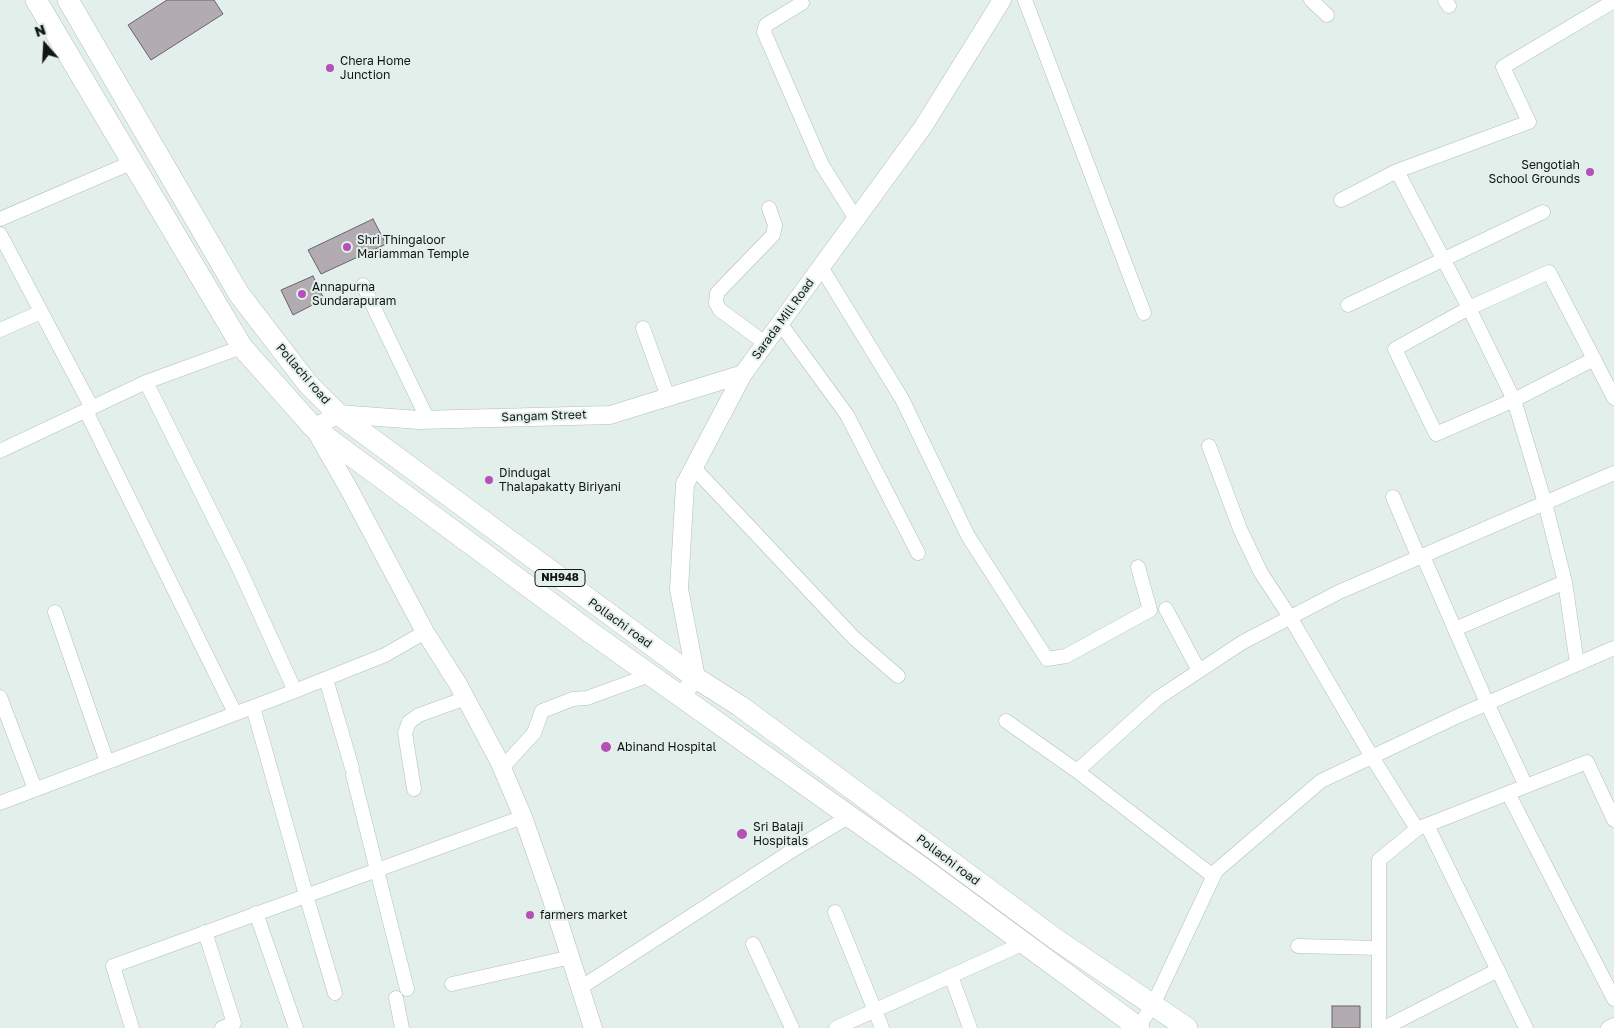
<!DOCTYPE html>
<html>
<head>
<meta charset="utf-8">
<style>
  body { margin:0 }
  #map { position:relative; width:1614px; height:1028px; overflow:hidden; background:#e3efeb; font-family:"Golos Text",sans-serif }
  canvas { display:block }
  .north { position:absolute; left:20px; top:20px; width:50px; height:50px; -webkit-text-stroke:4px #e3efeb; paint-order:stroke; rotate:341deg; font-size:14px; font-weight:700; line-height:20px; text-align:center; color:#121614 }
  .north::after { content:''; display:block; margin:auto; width:18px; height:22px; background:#121614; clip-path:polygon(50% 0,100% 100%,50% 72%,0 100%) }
</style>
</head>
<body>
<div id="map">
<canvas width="1614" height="1028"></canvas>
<div class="north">N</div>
</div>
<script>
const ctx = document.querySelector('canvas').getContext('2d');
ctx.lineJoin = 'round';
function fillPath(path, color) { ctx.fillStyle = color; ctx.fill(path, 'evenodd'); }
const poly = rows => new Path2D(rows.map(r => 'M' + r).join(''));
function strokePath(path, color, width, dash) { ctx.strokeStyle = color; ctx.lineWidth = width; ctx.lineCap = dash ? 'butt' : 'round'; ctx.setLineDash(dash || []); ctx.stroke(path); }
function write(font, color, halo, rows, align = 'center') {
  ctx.font = font + ' "Golos Text",sans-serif'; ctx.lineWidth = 4; ctx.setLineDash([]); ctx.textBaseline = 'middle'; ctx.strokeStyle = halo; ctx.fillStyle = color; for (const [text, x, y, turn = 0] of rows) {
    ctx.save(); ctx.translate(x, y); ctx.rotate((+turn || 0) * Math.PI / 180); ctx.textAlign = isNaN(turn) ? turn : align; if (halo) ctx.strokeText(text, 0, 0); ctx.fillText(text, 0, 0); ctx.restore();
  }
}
const building = poly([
  [167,0,214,0,223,14,151,60,128,25,167,0],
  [373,219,386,244,321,274,308,250,373,219],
  [313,276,324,299,293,315,281,290,313,276],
  [1332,1006,1360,1006,1360,1028,1332,1028,1332,1006]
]);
fillPath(building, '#b2abb2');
strokePath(building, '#6a6369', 1);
const minor = poly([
  [1025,0,1144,313],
  [1311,0,1327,15],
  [1445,0,1449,6],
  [802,3,766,25,764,32,822,165,856,219],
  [1397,171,1469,308,1514,400,1545,503,1565,582],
  [1341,200,1397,171,1529,122,1503,67,1614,1],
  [0,219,133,162],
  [0,234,92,408],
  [821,267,902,399,968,536,1047,659,1066,656,1150,610,1138,567],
  [363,285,428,420],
  [1348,305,1543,212],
  [780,323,847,415,918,553],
  [643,328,668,397],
  [0,330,41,312],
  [765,343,720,310,716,303,717,293,773,235,775,225,769,208],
  [1594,359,1514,400,1436,434,1395,349,1469,308,1549,272,1594,359,1614,398],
  [146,382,239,568,295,691],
  [86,411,235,713],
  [1209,446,1240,529,1261,573,1290,617,1372,757,1417,829,1379,860,1379,1028],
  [0,451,146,382,242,347],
  [694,468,854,638,898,676],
  [1393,497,1419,558],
  [1423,556,1487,703,1526,786],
  [1166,609,1199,671],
  [55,612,107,762],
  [1455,629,1565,582,1577,664],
  [326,679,352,768],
  [0,697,35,789],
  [253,707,306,895,335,993],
  [1006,721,1077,771],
  [502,768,534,733,542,711,573,699,587,698,650,675],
  [353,775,407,989],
  [414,789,405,733,409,722,419,715,466,698],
  [1508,793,1614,999],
  [0,803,295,691,385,655,425,632],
  [1427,825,1526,1028],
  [1417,829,1587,762,1614,820],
  [1213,876,1077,771,1158,698,1243,642,1339,592,1614,473],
  [835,912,882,1028],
  [256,913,296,1028],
  [205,932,234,1023,222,1028],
  [753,944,792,1028],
  [1298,946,1379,948],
  [951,976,970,1028],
  [452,984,571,957],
  [580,988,796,848,850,816],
  [396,998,402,1028],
  [1138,1027,1153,1005,1216,871,1321,781,1458,716,1614,648],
  [132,1028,113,966,523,817],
  [836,1028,1024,943],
  [1384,1028,1498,970],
  [1608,1028,1614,1025]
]);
const major = poly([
  [681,696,696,678,679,589,685,484,743,374,923,127,1002,0],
  [593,1028,550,894,523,817,499,761,458,684,425,632,350,491,314,428,338,414,419,420,610,415,743,374]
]);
const highway = poly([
  [36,0,242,347,314,428,590,632,921,867,1139,1028],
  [68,0,239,294,308,384,338,414,696,678,740,706,1057,940,1187,1028]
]);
strokePath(minor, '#b3beba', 15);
strokePath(major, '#b3beba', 19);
strokePath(highway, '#b3beba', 22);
strokePath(minor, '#fff', 14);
strokePath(major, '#fff', 18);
strokePath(highway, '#fff', 21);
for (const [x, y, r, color] of [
  [330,68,5,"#b551b6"],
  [1590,172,5,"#b551b6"],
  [347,247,5,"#b551b6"],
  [302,294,5,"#b551b6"],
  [489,480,5,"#b551b6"],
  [606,747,6,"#b551b6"],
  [742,834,6,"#b551b6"],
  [530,915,5,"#b551b6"]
]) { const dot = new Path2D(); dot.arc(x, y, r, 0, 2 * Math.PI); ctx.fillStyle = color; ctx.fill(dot); strokePath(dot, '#e3efeb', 2); }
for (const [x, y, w] of [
  [560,578,50]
]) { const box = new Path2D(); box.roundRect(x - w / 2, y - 8.5, w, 17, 4); ctx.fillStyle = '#e3efeb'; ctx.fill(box); strokePath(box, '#121614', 1); }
write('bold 11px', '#121614', null, [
  ["NH948",560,578]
]);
write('12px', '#121614', '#e3efeb', [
  ["Chera Home",340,61],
  ["Junction",340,75],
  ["Sengotiah",1580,165,"right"],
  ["School Grounds",1580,179,"right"],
  ["Shri Thingaloor",357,240],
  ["Mariamman Temple",357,254],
  ["Annapurna",312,287],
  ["Sundarapuram",312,301],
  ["Dindugal",499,473],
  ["Thalapakatty Biriyani",499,487],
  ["Abinand Hospital",617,747],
  ["Sri Balaji",753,827],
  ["Hospitals",753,841],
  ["farmers market",540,915]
], 'left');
write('12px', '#121614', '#e3efeb', [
  ["Sarada Mill Road",783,319,-54],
  ["Pollachi road",303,374,49],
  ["Sangam Street",544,416,-2],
  ["Pollachi road",620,623,36],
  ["Pollachi road",948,860,37]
]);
</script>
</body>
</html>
